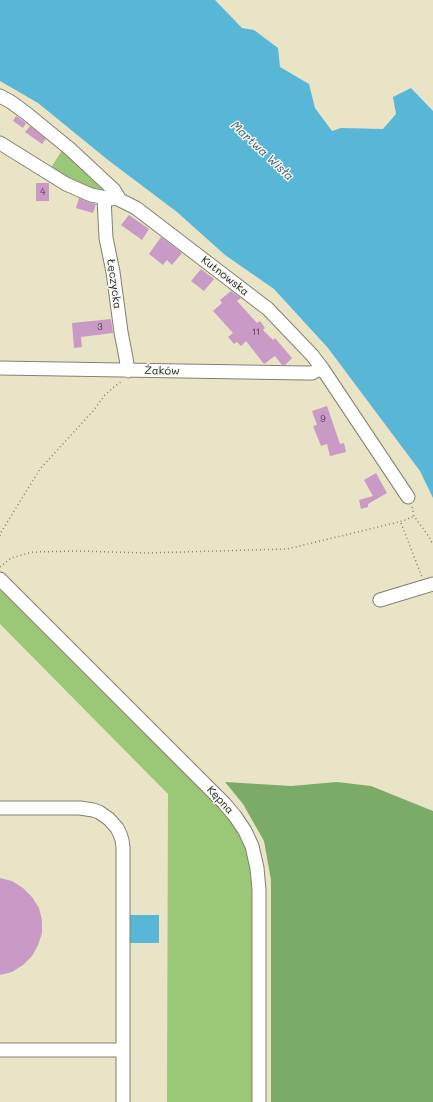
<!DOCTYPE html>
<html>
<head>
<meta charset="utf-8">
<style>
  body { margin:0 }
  canvas { display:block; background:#e9e4c5 }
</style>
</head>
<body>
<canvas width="433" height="1102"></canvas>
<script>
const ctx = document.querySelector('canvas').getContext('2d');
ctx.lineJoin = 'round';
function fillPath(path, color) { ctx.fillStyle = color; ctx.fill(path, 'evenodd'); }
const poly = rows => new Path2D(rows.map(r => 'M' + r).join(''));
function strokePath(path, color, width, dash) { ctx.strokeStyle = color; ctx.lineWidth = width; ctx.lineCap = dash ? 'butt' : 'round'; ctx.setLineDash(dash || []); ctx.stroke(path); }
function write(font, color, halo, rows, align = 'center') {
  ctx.font = font + ' Mali,sans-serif'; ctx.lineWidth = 3; ctx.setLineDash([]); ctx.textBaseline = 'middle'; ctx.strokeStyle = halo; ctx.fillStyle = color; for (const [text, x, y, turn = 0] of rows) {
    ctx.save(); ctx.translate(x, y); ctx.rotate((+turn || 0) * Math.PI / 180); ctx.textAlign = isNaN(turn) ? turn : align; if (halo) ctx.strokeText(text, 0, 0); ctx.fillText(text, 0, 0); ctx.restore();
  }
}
fillPath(poly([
  [63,149,112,193,86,188,50,169],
  [0,590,12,599,172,758,232,821,246,846,253,876,254,1102,167,1102,168,794,0,624]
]), '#9ac876');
fillPath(poly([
  [225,782,291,786,337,782,371,786,433,811,433,1102,271,1102,271,880,264,841,243,804]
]), '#7bac67');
fillPath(poly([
  [0,0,215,0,242,28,254,30,278,48,280,67,309,84,315,108,332,131,341,128,383,129,396,114,393,97,411,88,433,111,433,498,420,471,328,348,274,289,225,255,177,212,108,160,38,103,0,81],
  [130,915,159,915,159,943,129,943]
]), '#58b7d6');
fillPath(poly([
  [16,116,26,123,23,128,13,121],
  [30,126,46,139,42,144,25,132],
  [36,183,49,183,49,201,36,201],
  [79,198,88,202,96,204,93,213,76,208],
  [129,215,149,229,142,240,121,225],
  [161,237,182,253,172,265,167,260,163,265,149,254],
  [201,269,214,279,204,291,191,281],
  [231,291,241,298,237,301,257,323,260,321,265,328,263,330,273,340,275,338,292,358,285,365,282,365,275,356,264,364,246,341,241,346,237,342,234,344,228,337,233,333,213,311,222,303,220,300],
  [111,319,113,333,81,337,82,347,74,348,72,323],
  [327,406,340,444,344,443,346,452,330,456,327,444,321,446,313,426,317,425,312,411],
  [376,473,387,493,368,504,368,507,361,509,359,500,373,496,364,480],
  [0,878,12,881,23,888,32,897,39,908,42,920,42,933,38,945,32,956,23,965,12,972,0,975]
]), '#c99ac6');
const minor = poly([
  [0,96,11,102,26,113,70,149,114,190,120,200,136,208,268,309,312,355,322,368,408,497],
  [0,143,66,184,91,195,112,199],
  [104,198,106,238,113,272,121,332,126,358,128,371],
  [0,368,305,373,312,373,322,368],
  [0,579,224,803,235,816,245,831,252,846,257,868,259,890,259,1102],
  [380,600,433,584],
  [0,808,80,808,93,810,99,812,109,819,117,828,120,834,122,840,123,847,123,1102],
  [0,1050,123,1050]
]);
strokePath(minor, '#828070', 15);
strokePath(poly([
  [412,507,414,516,429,537,433,545],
  [401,523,422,577],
  [0,536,0,534,40,469,93,411,105,395,115,386,121,382],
  [0,567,11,558,33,552,78,551,145,553,287,549,403,521,414,516]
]), '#828070', 1.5, [1, 3]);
strokePath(minor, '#fff', 13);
write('9px', '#473c46', null, [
  ["4",43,192],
  ["3",100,327],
  ["11",256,332],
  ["9",323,419]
]);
write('11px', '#1c1c1c', '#f6f6f2', [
  ["Kutnowska",225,276,38],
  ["Łęczycka",114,284,82],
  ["Żaków",162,371,1],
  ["Kępna",220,800,47]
]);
write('italic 12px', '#345a66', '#f6f6f2', [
  ["Martwa Wisła",262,151,43]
]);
</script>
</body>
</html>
